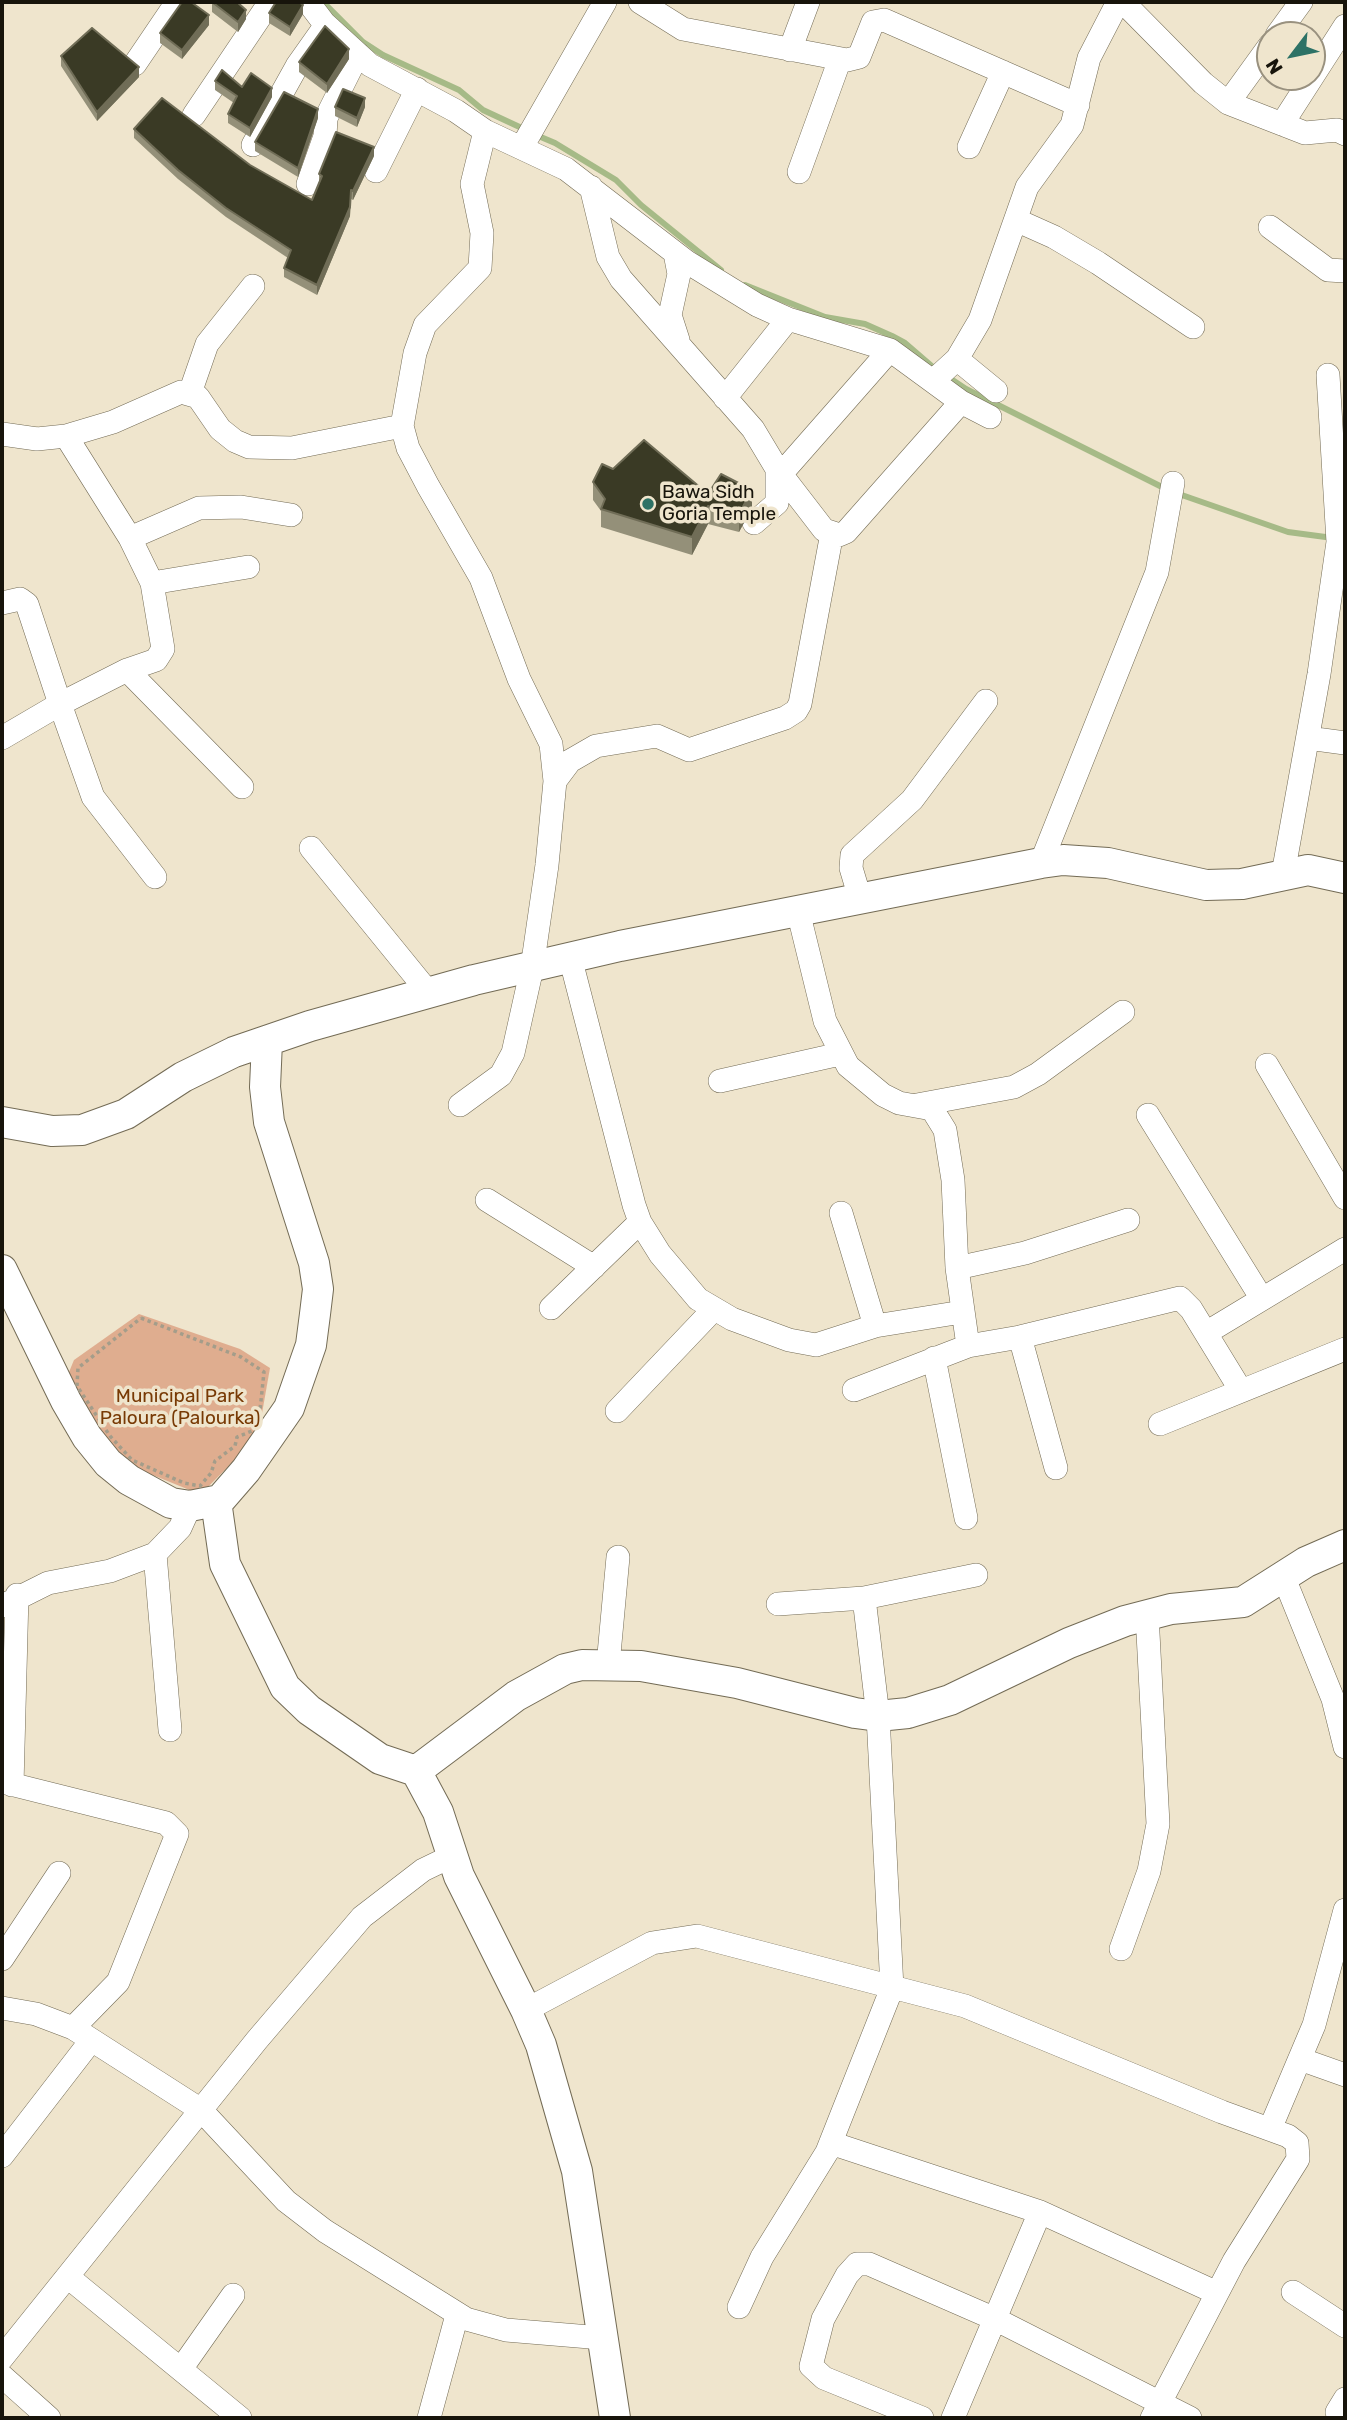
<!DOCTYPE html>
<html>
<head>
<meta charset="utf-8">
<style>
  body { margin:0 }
  #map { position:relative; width:1347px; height:2420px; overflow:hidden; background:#efe5cd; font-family:Rubik,sans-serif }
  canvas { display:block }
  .frame { position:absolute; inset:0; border:4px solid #17140b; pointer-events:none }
  .north { position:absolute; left:1256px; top:21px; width:70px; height:70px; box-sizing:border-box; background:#efe5cd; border:2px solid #99917f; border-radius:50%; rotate:238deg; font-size:19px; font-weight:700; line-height:28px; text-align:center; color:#17140b }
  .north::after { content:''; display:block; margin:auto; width:24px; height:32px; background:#2d7266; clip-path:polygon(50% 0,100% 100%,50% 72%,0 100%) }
</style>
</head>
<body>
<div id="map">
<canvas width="1347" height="2420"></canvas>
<div class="frame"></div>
<div class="north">N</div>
</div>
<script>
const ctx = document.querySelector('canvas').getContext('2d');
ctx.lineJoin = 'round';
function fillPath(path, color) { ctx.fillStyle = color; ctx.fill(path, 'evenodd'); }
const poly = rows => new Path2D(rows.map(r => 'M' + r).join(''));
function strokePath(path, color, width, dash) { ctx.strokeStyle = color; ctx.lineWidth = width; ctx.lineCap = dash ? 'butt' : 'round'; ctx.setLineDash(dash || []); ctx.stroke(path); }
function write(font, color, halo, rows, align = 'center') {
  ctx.font = font + ' Rubik,sans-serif'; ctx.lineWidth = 7; ctx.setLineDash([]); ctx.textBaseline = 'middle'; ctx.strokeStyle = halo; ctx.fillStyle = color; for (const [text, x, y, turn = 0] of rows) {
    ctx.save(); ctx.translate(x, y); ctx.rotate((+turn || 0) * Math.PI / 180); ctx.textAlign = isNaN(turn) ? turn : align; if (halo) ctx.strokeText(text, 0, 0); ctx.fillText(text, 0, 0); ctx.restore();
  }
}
fillPath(poly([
  [139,1314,240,1349,270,1368,258,1436,206,1489,192,1491,133,1467,104,1440,72,1384,69,1372,74,1360]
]), '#dfad8f');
strokePath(poly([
  [323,2,363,42,383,55,459,90,483,110,526,130],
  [536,135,555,143,616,180,641,205,721,270],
  [745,285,825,317,865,324,892,336,905,343,934,368],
  [945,375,966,389,1166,489],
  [1176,493,1288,532,1333,538]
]), '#a6ba87', 6);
const minor = poly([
  [308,2,324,23,370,65,456,111,485,131,566,169,687,262,757,305,788,319,890,350,961,402,990,417],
  [640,2,683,29,847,60,859,57,873,22,884,20,1078,105],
  [1123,2,1203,83,1228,103,1305,133,1337,130,1345,134],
  [1277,35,1301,2],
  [790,50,808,2],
  [135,64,177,2],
  [1228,103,1270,45],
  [194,115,270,2],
  [1282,124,1345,26],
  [253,145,297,66,326,25],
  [522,147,605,2],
  [969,147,1003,72],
  [376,171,417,89],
  [799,172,840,59],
  [308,184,325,136,326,118,358,54],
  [591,187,608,257,621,279,753,429,777,469,777,503,754,523],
  [1016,220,1054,237,1098,263,1193,327],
  [1270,227,1328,270,1345,271],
  [675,253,679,274,670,315,678,340],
  [957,359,996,391],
  [934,380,957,359,980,320,1027,187,1072,125,1089,58,1118,2],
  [190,393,207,344,253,286],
  [725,398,788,319],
  [2,434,37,439,66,436,113,422,181,392,198,397,220,429,235,441,249,447,292,448,402,426],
  [66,436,130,538,152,583,248,567],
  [777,469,824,530,839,535,846,532,961,402],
  [781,474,890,350],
  [130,538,199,508,241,507,291,515],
  [2,603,20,599,27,604,60,704,2,738],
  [127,670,156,660,163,649,152,583],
  [1308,738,1345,743],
  [555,781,570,761,596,746,657,736,689,750,785,718,796,711,800,704,832,533],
  [311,848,429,993],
  [1041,863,1157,572,1173,483],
  [1283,874,1319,674,1338,542,1328,375],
  [155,877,93,797,60,704,127,670,242,787],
  [860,898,851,868,852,855,912,800,986,701],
  [798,911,825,1021,848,1066,883,1095,899,1103,932,1109,945,1130,953,1180,957,1268,968,1346],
  [570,957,634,1205,640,1222,660,1254,698,1299,732,1319,789,1340,816,1345,875,1326,962,1312],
  [1267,1065,1345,1198],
  [720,1081,840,1054],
  [460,1105,501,1075,513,1053,532,968,547,865,555,781,551,744,519,679,481,578,428,486,408,448,402,426,415,353,425,325,480,268,482,233,472,184,485,131],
  [917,1105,1014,1087,1038,1074,1123,1012],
  [1148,1115,1262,1299],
  [487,1200,594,1267],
  [841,1213,875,1326],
  [957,1268,1025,1253,1128,1220],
  [551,1308,640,1222],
  [1206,1333,1345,1249],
  [1020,1337,1056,1468],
  [934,1358,966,1518],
  [854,1390,968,1346,1020,1337,1180,1298,1191,1309,1240,1389],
  [617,1411,713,1310],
  [1160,1424,1345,1349],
  [155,1554,170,1730],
  [1284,1578,1333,1699,1345,1747],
  [778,1604,864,1598,976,1575],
  [2,1606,48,1583,110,1571,155,1554,180,1528,190,1506],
  [608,1665,618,1557],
  [2,1782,166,1823,177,1834,118,1982,73,2028],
  [12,1785,17,1595],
  [1121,1949,1149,1871,1158,1824,1147,1614],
  [2,1959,59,1873],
  [2,2008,36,2014,73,2028,201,2110,286,2201,325,2231,466,2319,506,2330,602,2338],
  [526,2010,652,1943,697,1936,965,2006,1222,2112,1288,2136,1297,2143,1298,2159,1234,2261,1152,2418],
  [1300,2059,1345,2075],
  [1270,2129,1314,2025,1345,1910],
  [831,2143,1040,2212,1217,2293],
  [2,2156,90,2042],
  [68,2277,240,2418],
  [1293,2292,1345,2326],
  [739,2307,762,2257,827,2152,892,1988,878,1716,864,1598],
  [2,2358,257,2040,362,1917,423,1870,452,1856],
  [181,2369,233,2295],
  [2,2376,49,2418],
  [1337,2412,1345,2399],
  [429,2418,457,2315],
  [922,2418,824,2378,811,2366,823,2319,847,2275,857,2264,869,2264,995,2319,1190,2418],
  [953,2418,1040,2212]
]);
const tertiary = poly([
  [2,1122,52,1131,82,1130,126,1114,183,1077,234,1052,310,1026,474,980,620,946,1041,863,1063,860,1108,863,1206,885,1242,884,1308,870,1345,878],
  [2,1270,66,1401,87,1437,108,1463,129,1480,171,1503,190,1506,220,1500,246,1470,289,1408,311,1345,315,1314,318,1289,314,1263,269,1122,265,1087,267,1041],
  [216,1501,225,1564,285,1687,309,1710,380,1759,416,1771,438,1812,459,1876,526,2010,541,2045,577,2171,615,2418],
  [416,1771,516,1696,565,1669,582,1665,641,1666,737,1683,855,1713,878,1716,908,1713,950,1700,1069,1643,1125,1621,1171,1609,1243,1602,1306,1562,1345,1545]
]);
strokePath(minor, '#736b55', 24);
strokePath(tertiary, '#736b55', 32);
strokePath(poly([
  [141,1318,241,1357,264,1372,260,1410,252,1431,237,1437,235,1446,215,1461,211,1473,200,1486,184,1483,132,1460,110,1436,77,1386,78,1368,141,1318]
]), '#a49d8a', 3.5, [3.5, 3.5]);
strokePath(minor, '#fff', 23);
strokePath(tertiary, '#fff', 30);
fillPath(poly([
  [212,2,246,19,238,32,212,12],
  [269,13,303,14,290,36,269,23],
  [209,25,182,59,160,43,160,33],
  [61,56,139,77,97,121,61,66],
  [349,59,327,93,299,72,299,62],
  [215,81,242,87,272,97,250,137,228,123,228,114,234,103,215,90],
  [335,107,365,107,357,127,335,116],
  [318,118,298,177,255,151,255,142],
  [134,129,250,165,312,200,319,182,319,174,374,156,353,200,351,199,350,216,317,295,284,277,284,268,288,258,226,217,178,179,134,138],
  [613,469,708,494,752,508,739,532,708,524,692,555,601,527,601,511,593,500,593,482]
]), '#949079');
fillPath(poly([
  [303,5,303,14,290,36,290,27],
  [246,10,246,19,238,32,238,22],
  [209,15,209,25,182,59,182,50],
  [349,49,349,59,327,93,327,84],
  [139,67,139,77,97,121,97,112],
  [272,88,272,97,250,137,250,128],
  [365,98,365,107,357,127,357,118],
  [318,109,318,118,298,177,298,168],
  [374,147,374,156,353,200,353,191],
  [351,190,350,216,317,295,317,285],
  [752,490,752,508,739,532,739,514],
  [708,506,708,524,692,555,692,537]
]), '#706d57');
const building = poly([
  [182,2,191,2,209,15,182,50,160,33,182,2],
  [212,2,237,2,246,10,238,22,212,2],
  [276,2,299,2,303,5,290,27,269,13,276,2],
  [325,26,349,49,327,84,299,62,325,26],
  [92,28,139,67,97,112,61,56,92,28],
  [222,70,242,87,251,73,272,88,250,128,228,114,237,96,215,81,222,70],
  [343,89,365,98,357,118,335,107,343,89],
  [284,92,318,109,298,168,255,142,284,92],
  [162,98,250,165,312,200,322,176,319,174,336,132,374,147,353,191,351,190,350,207,317,285,284,268,291,250,226,208,178,170,134,129,162,98],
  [644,440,708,494,721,474,752,490,739,514,708,506,692,537,601,509,605,499,593,482,602,464,613,469,644,440]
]);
fillPath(building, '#3a3a25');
strokePath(building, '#706d57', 2);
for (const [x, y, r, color] of [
  [648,504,7,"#2d7266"]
]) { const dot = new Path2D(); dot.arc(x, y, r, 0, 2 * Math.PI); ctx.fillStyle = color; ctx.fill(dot); strokePath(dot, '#efe5cd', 2.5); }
write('19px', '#17140b', '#efe5cd', [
  ["Bawa Sidh",662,493],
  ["Goria Temple",662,515]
], 'left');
write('19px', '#783a05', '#efe5cd', [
  ["Municipal Park",180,1397],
  ["Paloura (Palourka)",180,1419]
]);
</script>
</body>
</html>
